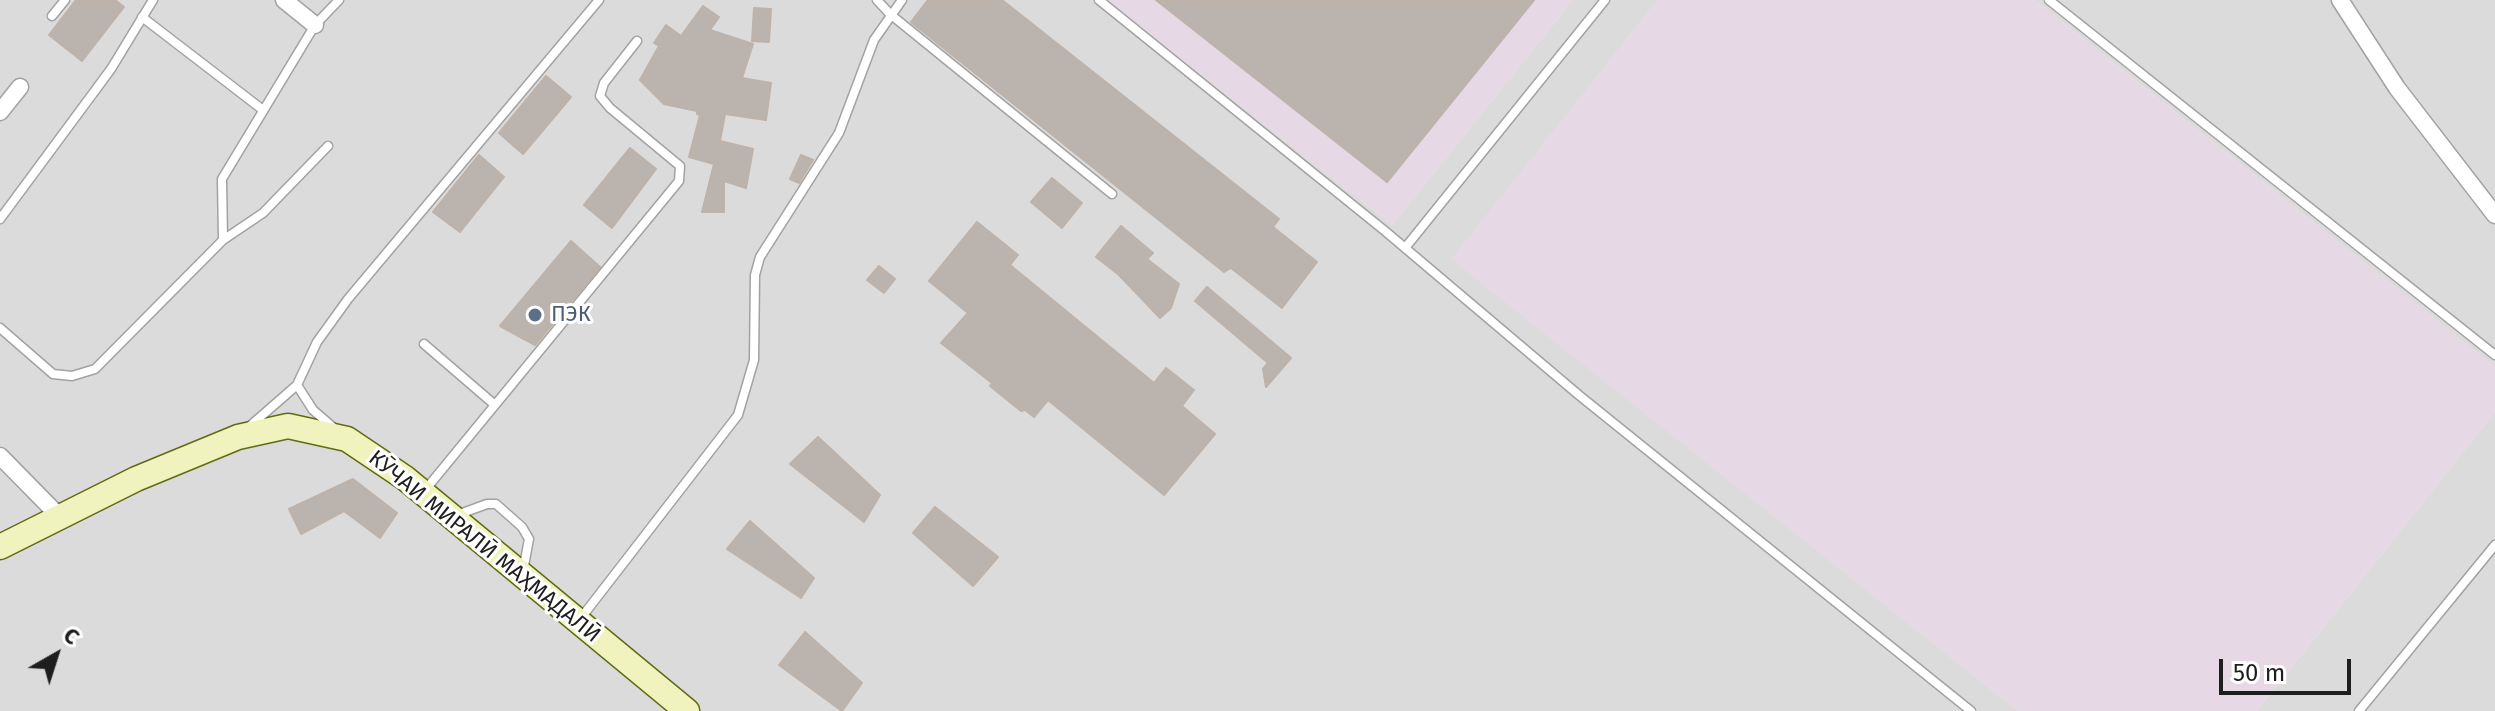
<!DOCTYPE html>
<html>
<head>
<meta charset="utf-8">
<style>
  body { margin:0 }
  #map { position:relative; width:2495px; height:711px; overflow:hidden; background:#eeebe5; font-family:"Fira Sans",sans-serif }
  canvas { display:block }
  .north { position:absolute; left:16px; top:615px; width:80px; height:80px; -webkit-text-stroke:6px #fff; paint-order:stroke; rotate:39deg; font-size:22px; font-weight:700; line-height:32px; text-align:center; color:#1e1e1e }
  .north::after { content:''; display:block; margin:auto; width:28px; height:36px; background:#1e1e1e; clip-path:polygon(50% 0,100% 100%,50% 72%,0 100%) }
  .scale { position:absolute; left:2219px; top:659px; width:132px; height:36px; box-sizing:border-box; border:4px solid #1e1e1e; border-top:0; padding-left:10px; font-size:24px; line-height:28px; white-space:nowrap; color:#1e1e1e; -webkit-text-stroke:6px #fff; paint-order:stroke }
</style>
</head>
<body>
<div id="map">
<canvas width="2495" height="711"></canvas>
<div class="north">С</div>
<div class="scale">50 m</div>
</div>
<script>
const ctx = document.querySelector('canvas').getContext('2d');
ctx.lineJoin = 'round';
function fillPath(path, color) { ctx.fillStyle = color; ctx.fill(path, 'evenodd'); }
const poly = rows => new Path2D(rows.map(r => 'M' + r).join(''));
function strokePath(path, color, width, dash) { ctx.strokeStyle = color; ctx.lineWidth = width; ctx.lineCap = dash ? 'butt' : 'round'; ctx.setLineDash(dash || []); ctx.stroke(path); }
function write(font, color, halo, rows, align = 'center') {
  ctx.font = font + ' "Fira Sans",sans-serif'; ctx.lineWidth = 6; ctx.setLineDash([]); ctx.textBaseline = 'middle'; ctx.strokeStyle = halo; ctx.fillStyle = color; for (const [text, x, y, turn = 0] of rows) {
    ctx.save(); ctx.translate(x, y); ctx.rotate((+turn || 0) * Math.PI / 180); ctx.textAlign = isNaN(turn) ? turn : align; if (halo) ctx.strokeText(text, 0, 0); ctx.fillText(text, 0, 0); ctx.restore();
  }
}
fillPath(poly([
  [0,0,1107,0,1392,225,1573,0,1658,0,1452,259,2018,711,0,711],
  [2035,0,2495,0,2495,367],
  [2495,412,2495,711,2257,711]
]), '#dcdbdb');
fillPath(poly([
  [1107,0,1573,0,1392,225],
  [1658,0,2035,0,2495,367,2495,412,2257,711,2018,711,1451,259]
]), '#e6d8e4');
const building = poly([
  [76,0,115,0,124,7,82,61,49,35,76,0],
  [928,0,1002,0,1279,219,1273,227,1317,262,1282,308,1231,268,1224,272,911,22,928,0],
  [1156,0,1534,0,1387,182,1156,0],
  [703,6,719,17,710,30,753,44,742,78,771,83,766,120,725,114,720,141,753,149,746,188,724,181,724,212,702,212,714,164,689,157,700,115,697,114,697,111,664,104,640,80,659,46,654,43,666,25,681,36,703,6],
  [754,8,771,9,769,42,752,41,754,8],
  [546,76,571,97,523,154,499,133,546,76],
  [630,148,656,169,612,228,584,205,630,148],
  [479,155,504,177,460,232,433,212,479,155],
  [801,155,813,160,799,183,790,179,801,155],
  [1052,178,1082,203,1062,228,1031,202,1052,178],
  [977,222,1018,255,1010,265,1154,383,1166,368,1194,390,1182,406,1215,434,1164,495,1048,400,1034,417,1025,410,1021,411,990,386,992,383,941,343,968,313,929,281,977,222],
  [1121,226,1153,253,1147,259,1179,284,1171,308,1160,318,1119,275,1096,257,1121,226],
  [571,241,600,267,535,345,500,326,571,241],
  [879,266,895,279,884,293,867,280,879,266],
  [1207,287,1291,358,1266,387,1263,369,1268,363,1195,301,1207,287],
  [818,437,880,495,864,522,790,464,818,437],
  [353,479,397,513,380,538,344,511,301,534,289,509,353,479],
  [935,507,998,557,973,586,913,533,935,507],
  [750,521,814,578,801,598,727,549,750,521],
  [805,632,862,683,842,711,779,665,805,632]
]);
fillPath(building, '#bbb4ae');
strokePath(building, '#beb2a9', 2);
const lane = poly([
  [877,0,890,14,1112,194],
  [1099,0,1385,231,1580,396,1971,711],
  [2049,0,2495,355],
  [52,16,65,0],
  [142,17,263,110],
  [0,219,111,69,153,0],
  [223,240,263,213,328,146],
  [1405,248,1605,0],
  [0,328,53,374,72,376,95,369,223,240,222,179,315,25,339,0],
  [424,344,495,405],
  [297,385,313,410,335,429],
  [250,426,297,385,317,342,348,299,599,0],
  [426,489,679,181,680,166,610,108,600,96,604,83,637,41],
  [457,515,487,504,496,504,522,527,529,539,523,571],
  [581,618,738,415,754,360,755,275,760,257,839,133,874,40,902,0],
  [2359,711,2495,545]
]);
const street = poly([
  [284,0,315,25],
  [2340,0,2397,88,2495,215],
  [0,112,20,87],
  [0,456,60,517]
]);
const secondary = poly([
  [0,547,136,479,238,437,288,426,347,439,405,478,687,711]
]);
strokePath(lane, '#a2a2a2', 11);
strokePath(street, '#a2a2a2', 19);
strokePath(secondary, '#626a10', 27);
strokePath(lane, '#fff', 8);
strokePath(street, '#fff', 16);
strokePath(secondary, '#f1f3be', 24);
for (const [x, y, r, color] of [
  [535,315,8,"#5c6f8a"]
]) { const dot = new Path2D(); dot.arc(x, y, r, 0, 2 * Math.PI); ctx.fillStyle = color; ctx.fill(dot); strokePath(dot, '#fff', 3); }
write('22px', '#4e5e75', '#fff', [
  ["ПЭК",551,315]
], 'left');
write('22px', '#1e1e1e', '#fff', [
  ["КӮЧАИ МИРАЛӢ МАҲМАДАЛӢ",484,547,39]
]);
</script>
</body>
</html>
